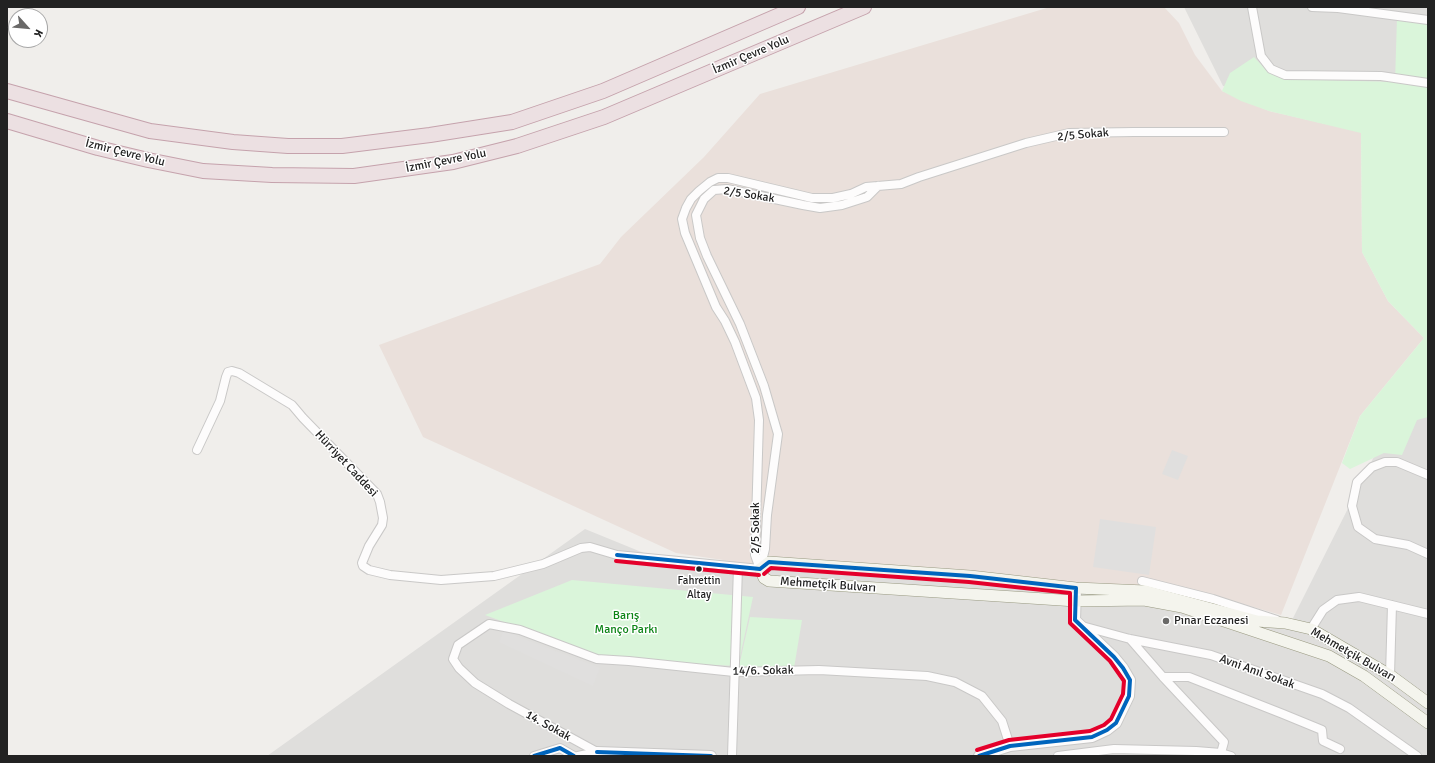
<!DOCTYPE html>
<html>
<head>
<meta charset="utf-8">
<style>
  body { margin:0 }
  #map { position:relative; width:1435px; height:763px; overflow:hidden; background:#f0eeeb; font-family:Signika,sans-serif }
  canvas { display:block }
  .frame { position:absolute; inset:0; border:8px solid #222; pointer-events:none }
  .north { position:absolute; left:8px; top:8px; width:40px; height:40px; box-sizing:border-box; background:#fff; border:1px solid #a7a7a7; border-radius:50%; rotate:117deg; font-size:11px; font-weight:700; line-height:16px; text-align:center; color:#222 }
  .north::after { content:''; display:block; margin:auto; width:14px; height:18px; background:#6a6968; clip-path:polygon(50% 0,100% 100%,50% 72%,0 100%) }
</style>
</head>
<body>
<div id="map">
<canvas width="1435" height="763"></canvas>
<div class="frame"></div>
<div class="north">K</div>
</div>
<script>
const ctx = document.querySelector('canvas').getContext('2d');
ctx.lineJoin = 'round';
function fillPath(path, color) { ctx.fillStyle = color; ctx.fill(path, 'evenodd'); }
const poly = rows => new Path2D(rows.map(r => 'M' + r).join(''));
function strokePath(path, color, width, dash) { ctx.strokeStyle = color; ctx.lineWidth = width; ctx.lineCap = dash ? 'butt' : 'round'; ctx.setLineDash(dash || []); ctx.stroke(path); }
function write(font, color, halo, rows, align = 'center') {
  ctx.font = font + ' Signika,sans-serif'; ctx.lineWidth = 3; ctx.setLineDash([]); ctx.textBaseline = 'middle'; ctx.strokeStyle = halo; ctx.fillStyle = color; for (const [text, x, y, turn = 0] of rows) {
    ctx.save(); ctx.translate(x, y); ctx.rotate((+turn || 0) * Math.PI / 180); ctx.textAlign = isNaN(turn) ? turn : align; if (halo) ctx.strokeText(text, 0, 0); ctx.fillText(text, 0, 0); ctx.restore();
  }
}
fillPath(poly([
  [1184,7,1428,7,1428,329,1366,132,1223,86],
  [1428,349,1428,756,267,756,585,529,661,560,781,561,995,579,1291,622]
]), '#dfdedc');
fillPath(poly([
  [1050,7,1164,7,1179,23,1195,55,1222,91,1269,111,1361,132,1362,252,1388,301,1424,338,1360,416,1281,615,1194,590,797,571,676,553,423,437,379,345,600,264,621,237,704,157,760,94]
]), '#eae0db');
fillPath(poly([
  [1397,18,1428,19,1428,417,1417,420,1402,455,1384,453,1350,469,1342,463,1360,416,1424,338,1388,301,1362,252,1361,133,1269,111,1241,101,1222,91,1230,73,1254,57,1268,72,1286,79,1395,82],
  [572,580,753,597,738,666,629,661,598,657,485,615],
  [750,617,802,620,794,668,739,666]
]), '#daf5da');
fillPath(poly([
  [1172,450,1188,456,1178,480,1162,474],
  [1100,519,1156,527,1149,575,1093,567],
  [503,631,600,668,593,686,499,642]
]), '#e0dfde');
const minor = poly([
  [1252,7,1261,56,1271,69,1285,75,1381,76,1428,83],
  [1312,7,1338,8,1428,20],
  [197,450,220,401,226,377,228,372,232,371,239,373,292,405,303,418,377,494,380,502,383,518,382,525,369,546,362,563,363,566,369,570,390,575,441,580,494,576,543,564,581,548,590,547,617,555,760,569],
  [1428,475,1397,462,1385,462,1372,467,1357,482,1352,506,1358,527,1375,539,1408,545,1428,554],
  [760,569,755,555,759,420,756,398,735,342,725,321,716,307,685,233,682,219,686,208,691,199,699,191,710,182,718,178,728,178,812,198,833,198,851,194,866,187,901,184,919,177,1026,143,1069,133,1134,132,1224,132],
  [760,569,765,549,767,515,778,434,764,386,740,324,707,256,700,238,696,215,704,199,714,190,727,189,803,205,820,208,842,205,867,197,878,186],
  [1142,581,1213,599,1277,620],
  [1082,626,1130,639,1211,655,1322,694,1349,708,1417,756],
  [1311,629,1323,610,1337,600,1359,597,1428,614],
  [1130,639,1163,677,1189,677,1283,714,1322,730,1323,741,1340,749],
  [1390,675,1392,605],
  [597,752,509,704,475,683,459,668,453,659,458,645,489,624,520,630,597,659,629,661,734,672,819,670,927,676,955,682,982,696,1002,721,1010,746],
  [534,756,560,748,574,756],
  [578,756,597,752],
  [732,756,738,567],
  [1058,756,1114,749,1196,751,1221,753,1224,742,1163,677],
  [1221,756,1221,753,1231,756]
]);
const tertiary = poly([
  [597,752,711,756],
  [979,756,1010,746,1092,737,1107,730,1116,723,1129,696,1130,680,1123,668,1114,657,1075,620,1076,588]
]);
const secondary = poly([
  [1428,703,1390,675,1311,629,1285,623,1257,621,1145,591,1076,588,970,576,769,562,760,569,764,578,769,581,1076,601,1144,600,1182,607,1329,656,1364,676,1428,723]
]);
const motorway = poly([
  [7,91,150,131,233,142,288,146,342,146,430,135,512,122,603,91,798,7],
  [7,121,98,148,148,160,203,171,272,175,354,176,453,162,517,146,604,117,864,7]
]);
strokePath(minor, '#c9c8c7', 10);
strokePath(tertiary, '#c9c8c7', 12);
strokePath(secondary, '#999a82', 12);
strokePath(motorway, '#c5a2ac', 16);
strokePath(minor, '#fdfcfc', 8);
strokePath(tertiary, '#fdfcfc', 10);
strokePath(secondary, '#f4f4ed', 11);
strokePath(motorway, '#ece0e2', 14);
strokePath(poly([
  [617,555,760,569],
  [760,569,769,562,970,576,1076,588,1075,620,1114,657,1123,668,1130,680,1129,696,1116,723,1107,730,1092,737,1010,746,979,756],
  [597,752,711,756],
  [534,756,560,748,574,756]
]), '#0065bd', 4);
strokePath(poly([
  [616,561,759,575],
  [764,574,771,568,969,582,1070,593,1070,623,1110,661,1124,681,1123,694,1111,719,1104,725,1090,731,1009,740,977,750]
]), '#e4002b', 4);
for (const [x, y, r, color] of [
  [699,569,3.5,"#222"],
  [1166,621,4,"#6a6968"]
]) { const dot = new Path2D(); dot.arc(x, y, r, 0, 2 * Math.PI); ctx.fillStyle = color; ctx.fill(dot); strokePath(dot, '#fff', 1.5); }
write('11px', '#222', '#fff', [
  ["Fahrettin",699,581],
  ["Altay",699,595]
]);
write('12px', '#222', '#fff', [
  ["İzmir Çevre Yolu",751,55,-23],
  ["2/5 Sokak",1083,135,-5],
  ["İzmir Çevre Yolu",125,153,14],
  ["İzmir Çevre Yolu",446,161,-11],
  ["2/5 Sokak",749,195,9],
  ["Hürriyet Caddesi",346,464,47],
  ["2/5 Sokak",756,528,-90],
  ["Mehmetçik Bulvarı",828,585,4],
  ["Mehmetçik Bulvarı",1353,655,30],
  ["14/6. Sokak",763,671,-1],
  ["Avni Anıl Sokak",1257,672,20],
  ["14. Sokak",548,726,29]
]);
write('12px', '#0c8416', '#fff', [
  ["Barış",626,616],
  ["Manço Parkı",626,630]
]);
write('12px', '#222', '#fff', [
  ["Pınar Eczanesi",1174,621]
], 'left');
</script>
</body>
</html>
